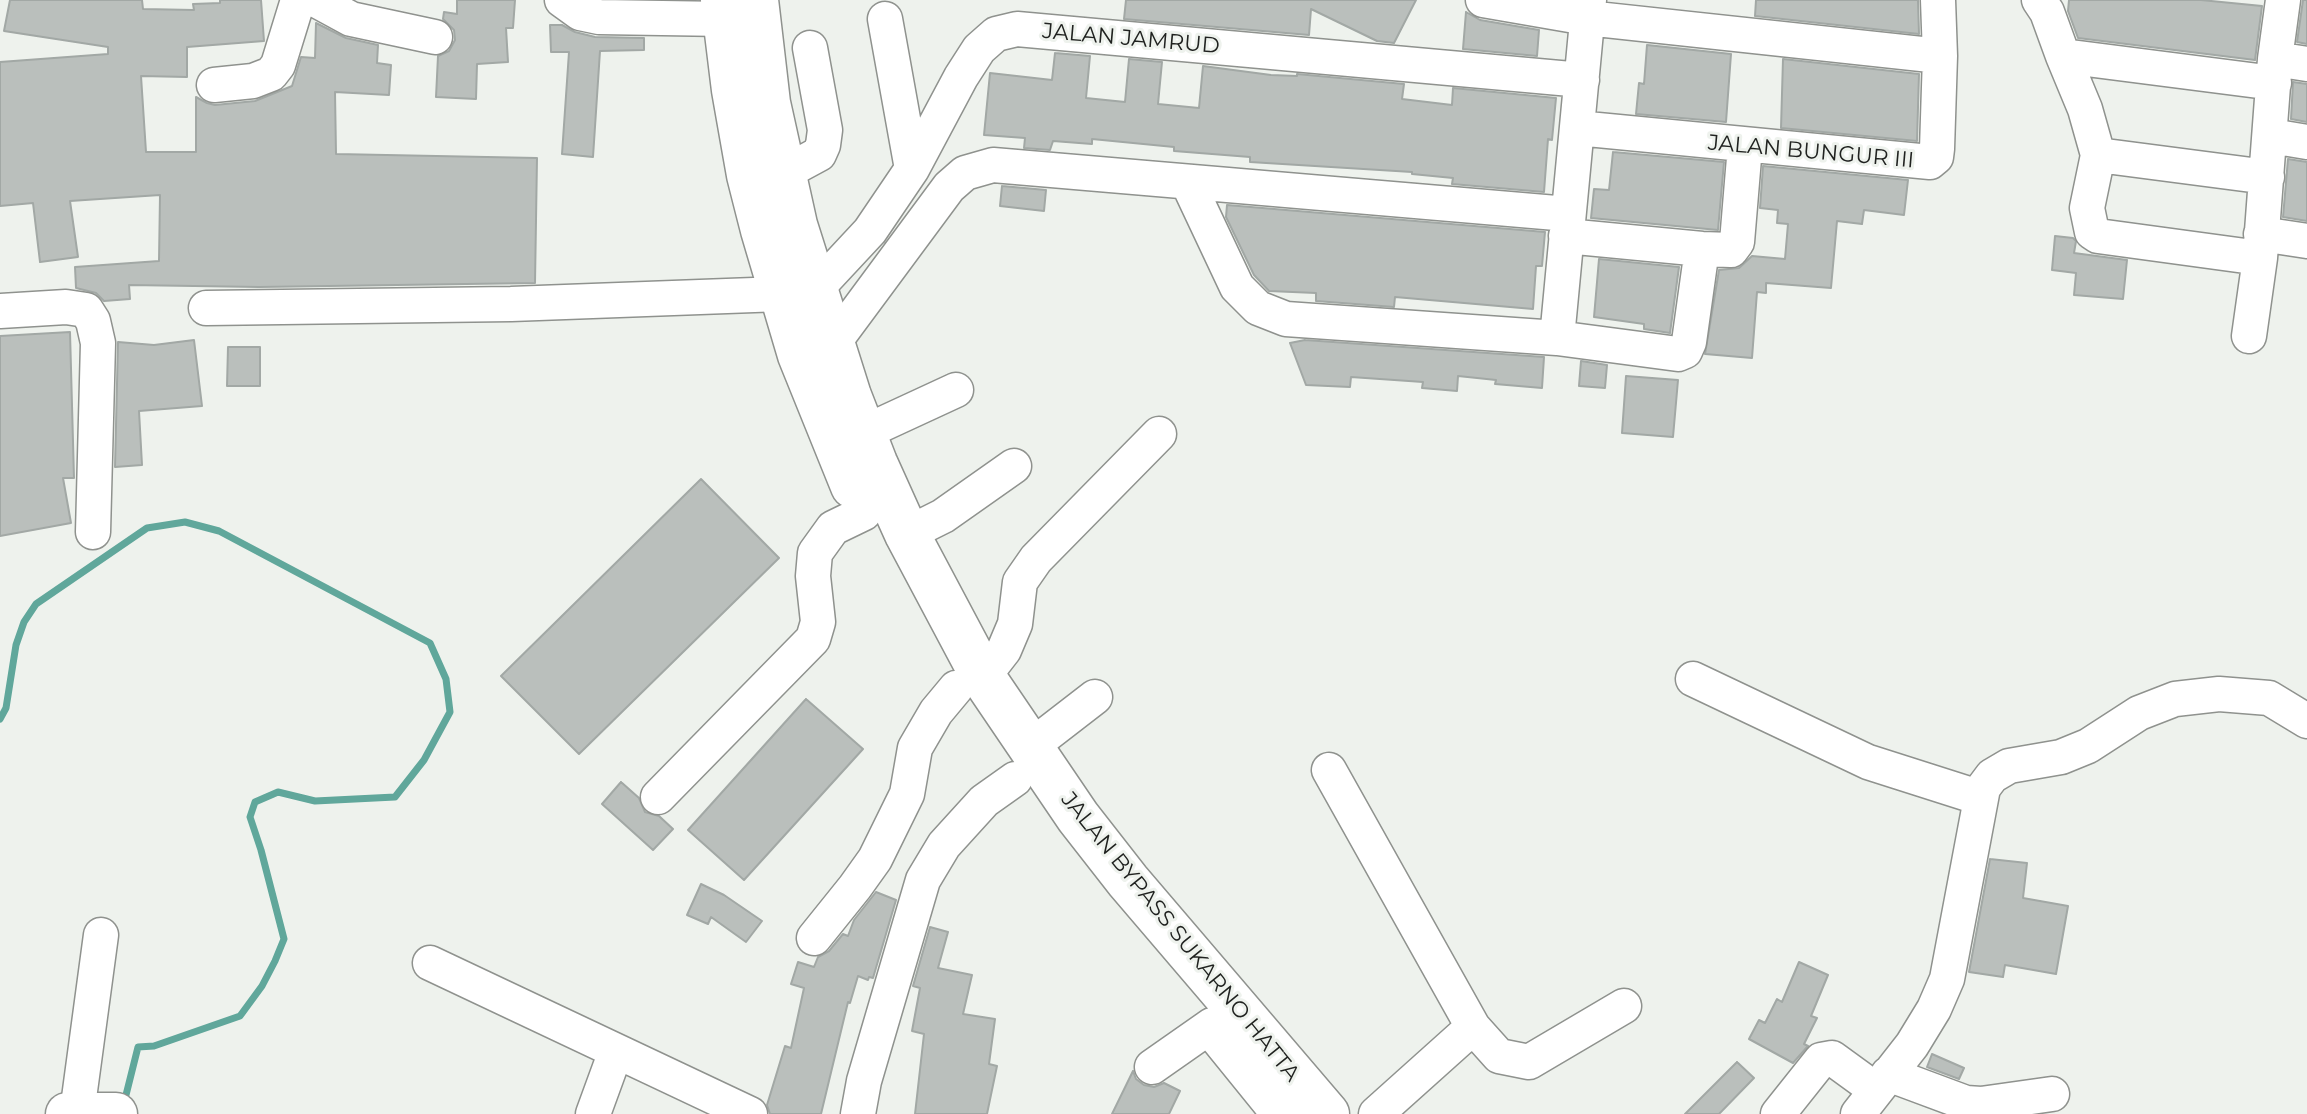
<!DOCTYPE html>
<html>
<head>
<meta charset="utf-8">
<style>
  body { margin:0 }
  canvas { display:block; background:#eef2ed }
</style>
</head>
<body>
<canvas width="2307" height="1114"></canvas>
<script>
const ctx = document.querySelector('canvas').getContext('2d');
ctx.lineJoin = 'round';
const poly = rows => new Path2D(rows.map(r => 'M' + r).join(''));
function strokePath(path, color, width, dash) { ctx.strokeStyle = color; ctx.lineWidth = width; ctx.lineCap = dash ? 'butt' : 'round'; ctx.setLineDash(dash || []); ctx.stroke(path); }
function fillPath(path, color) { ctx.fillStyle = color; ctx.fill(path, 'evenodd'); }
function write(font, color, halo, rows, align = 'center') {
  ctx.font = font + ' Montserrat,sans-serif'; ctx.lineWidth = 6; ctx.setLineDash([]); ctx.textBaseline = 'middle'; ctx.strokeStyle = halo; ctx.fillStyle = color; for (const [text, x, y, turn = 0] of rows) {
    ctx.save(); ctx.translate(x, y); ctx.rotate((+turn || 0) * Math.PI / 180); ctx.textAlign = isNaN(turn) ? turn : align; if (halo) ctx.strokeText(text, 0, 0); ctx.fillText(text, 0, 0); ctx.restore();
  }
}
strokePath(poly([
  [0,719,6,708,16,645,24,622,36,604,147,528,185,522,219,531,430,643,446,679,450,712,424,760,395,797,315,801,278,792,255,802,250,817,261,850,284,939,275,961,262,986,240,1016,154,1046,138,1047,124,1103]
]), '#60a79b', 7);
const building = poly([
  [10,0,142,0,143,9,194,10,193,4,220,3,220,0,261,0,264,41,187,47,187,77,141,76,146,152,196,152,196,97,207,103,215,105,255,101,292,86,301,57,315,58,316,23,346,38,378,45,377,63,391,65,389,95,335,92,336,154,537,158,535,283,259,287,129,285,130,299,104,301,96,293,76,288,75,267,159,261,160,195,70,201,78,257,40,262,33,203,0,206,0,62,108,54,108,47,4,31,10,0],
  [457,0,515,0,513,28,506,28,508,62,477,64,476,99,436,97,438,56,449,51,455,40,454,30,443,19,444,12,457,14,457,0],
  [1126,0,1416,0,1394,43,1377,41,1311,9,1309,35,1124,19,1126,0],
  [1756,0,1918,0,1919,34,1755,16,1756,0],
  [2069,0,2201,0,2262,6,2255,60,2078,38,2068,11,2069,0],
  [2303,0,2307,0,2307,44,2297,42,2303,0],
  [1466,12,1480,20,1539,30,1537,56,1463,49,1466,12],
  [550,25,562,25,575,32,595,37,644,38,644,50,600,51,593,157,562,154,569,52,551,52,550,25],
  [1647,45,1731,54,1726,122,1636,114,1639,83,1644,84,1647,45],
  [1055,53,1090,56,1086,98,1125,102,1129,59,1162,62,1158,104,1199,108,1203,66,1271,75,1297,76,1297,74,1404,84,1402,99,1452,105,1453,88,1556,98,1552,140,1548,139,1544,192,1452,184,1453,178,1412,174,1412,172,1250,162,1250,157,1174,151,1174,147,1092,139,1092,144,1053,141,1050,150,1024,148,1025,138,984,135,990,73,1052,80,1055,53],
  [1783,59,1919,74,1917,141,1781,128,1783,59],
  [2293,82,2307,84,2307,122,2291,119,2293,82],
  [1613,152,1724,162,1718,230,1591,218,1594,189,1609,190,1613,152],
  [2288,159,2307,162,2307,221,2283,217,2288,159],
  [1763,166,1908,180,1904,215,1864,210,1862,224,1837,221,1831,288,1766,283,1766,293,1757,292,1752,358,1705,354,1719,270,1739,268,1752,256,1785,259,1788,224,1777,223,1778,210,1760,208,1763,166],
  [1002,186,1046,190,1044,211,1000,206,1002,186],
  [1227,205,1545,232,1542,266,1536,266,1533,309,1395,297,1394,307,1316,301,1316,293,1269,291,1254,275,1226,217,1227,205],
  [2055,236,2073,238,2076,241,2074,253,2127,260,2123,299,2074,295,2076,273,2052,270,2055,236],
  [1599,259,1679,267,1670,333,1644,329,1644,324,1594,317,1599,259],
  [70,332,74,478,63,478,71,523,0,536,0,336,70,332],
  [194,340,202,406,139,411,142,465,115,467,118,342,154,345,194,340],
  [1305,340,1544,357,1542,388,1495,384,1496,380,1458,376,1457,391,1422,388,1423,382,1351,377,1350,387,1306,385,1290,343,1305,340],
  [228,347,260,347,260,386,227,386,228,347],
  [1581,361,1607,365,1605,388,1579,386,1581,361],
  [1626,376,1678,380,1673,437,1622,433,1626,376],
  [701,479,779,558,579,754,501,676,701,479],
  [806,699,863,749,744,880,688,830,806,699],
  [621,782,639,798,645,812,659,816,673,829,653,850,602,804,621,782],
  [1990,859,2027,863,2023,898,2068,906,2056,974,2005,965,2003,977,1969,972,1990,859],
  [701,884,724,895,762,921,746,942,711,917,708,924,687,915,701,884],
  [876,892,896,900,873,978,869,977,868,980,858,976,850,1003,848,1002,821,1114,770,1114,767,1105,785,1046,791,1048,804,988,791,984,798,962,814,967,818,957,829,951,843,934,848,936,854,920,876,892],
  [930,927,948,932,938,968,972,975,963,1014,995,1019,989,1064,997,1066,987,1114,915,1114,924,1034,912,1031,920,988,913,986,930,927],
  [1799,962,1828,975,1811,1016,1817,1018,1804,1044,1808,1046,1793,1063,1749,1039,1759,1020,1765,1023,1777,999,1782,1002,1799,962],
  [1932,1054,1964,1068,1959,1079,1927,1067,1932,1054],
  [1737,1062,1754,1078,1719,1114,1685,1114,1737,1062],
  [1133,1071,1136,1079,1144,1085,1154,1087,1164,1083,1180,1091,1169,1114,1112,1114,1133,1071]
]);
fillPath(building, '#babfbc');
strokePath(building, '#a2a8a5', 2);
const minor = poly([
  [316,0,351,19,435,37],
  [562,0,580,13,599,17,725,19],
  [1483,0,1587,18,1940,56],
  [2039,0,2047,12,2063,56,2274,83],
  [885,19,912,169],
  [2063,56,2085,109,2098,155,2087,208,2092,232,2098,236,2260,258],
  [2275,59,2307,64],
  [214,85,253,81,271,74,278,65,298,0],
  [1577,128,1930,162,1936,157,1937,149,1940,56,1938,0],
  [2271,136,2307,142],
  [2098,155,2267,177],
  [782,174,819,154,823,145,825,130,810,48],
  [1188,183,1237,287,1258,308,1286,319,1557,338,1678,354,1685,351,1689,342,1702,249],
  [2261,234,2307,241],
  [1566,236,1702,249,1731,250,1737,242,1745,146],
  [815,290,870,231,912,169,961,77,979,49,996,34,1017,29,1582,80],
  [206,308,511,304,781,294],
  [0,311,66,307,86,310,93,321,98,343,93,532],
  [2249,336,2260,258,2275,59,2283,0],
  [1557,338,1589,0],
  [832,345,949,187,965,173,993,165,1568,214],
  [863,433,956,390],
  [907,534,943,516,1014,466],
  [983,677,1004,650,1015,624,1020,582,1036,559,1159,434],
  [1693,679,1868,762,1981,798],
  [1029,748,1095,697],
  [1329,770,1473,1027],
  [658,797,813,639,818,622,813,576,815,553,833,528,864,513],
  [814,938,855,887,875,859,907,794,915,748,936,712,956,688],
  [430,963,750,1114],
  [1152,1067,1212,1025],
  [1888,1074,1966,1103,1981,1104,2052,1094],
  [77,1113,101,935],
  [593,1114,616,1051],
  [858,1114,864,1081,923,880,944,845,984,801,1015,779],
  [1376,1114,1473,1027,1499,1056,1529,1062,1624,1006],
  [1778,1114,1821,1060,1832,1058,1876,1090],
  [1858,1114,1912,1045,1934,1009,1947,979,1983,788,1992,776,2009,766,2061,757,2088,746,2139,713,2175,699,2219,694,2269,698,2307,721]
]);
const major = poly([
  [67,1114,116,1114]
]);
const highway = poly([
  [723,0,734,90,749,175,763,230,800,355,853,486],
  [756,0,768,103,795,225,849,396,875,463,907,534,983,677,1078,817,1128,881,1327,1114],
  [1216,1029,1285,1114]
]);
strokePath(minor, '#8f928e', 37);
strokePath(major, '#8f928e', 45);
strokePath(highway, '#8f928e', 47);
strokePath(minor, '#fff', 34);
strokePath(major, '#fff', 42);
strokePath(highway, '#fff', 44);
write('22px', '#202220', '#eef2ed', [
  ["JALAN JAMRUD",1131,39,5],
  ["JALAN BUNGUR III",1811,152,5],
  ["JALAN BYPASS SUKARNO HATTA",1180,937,51]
]);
</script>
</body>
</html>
